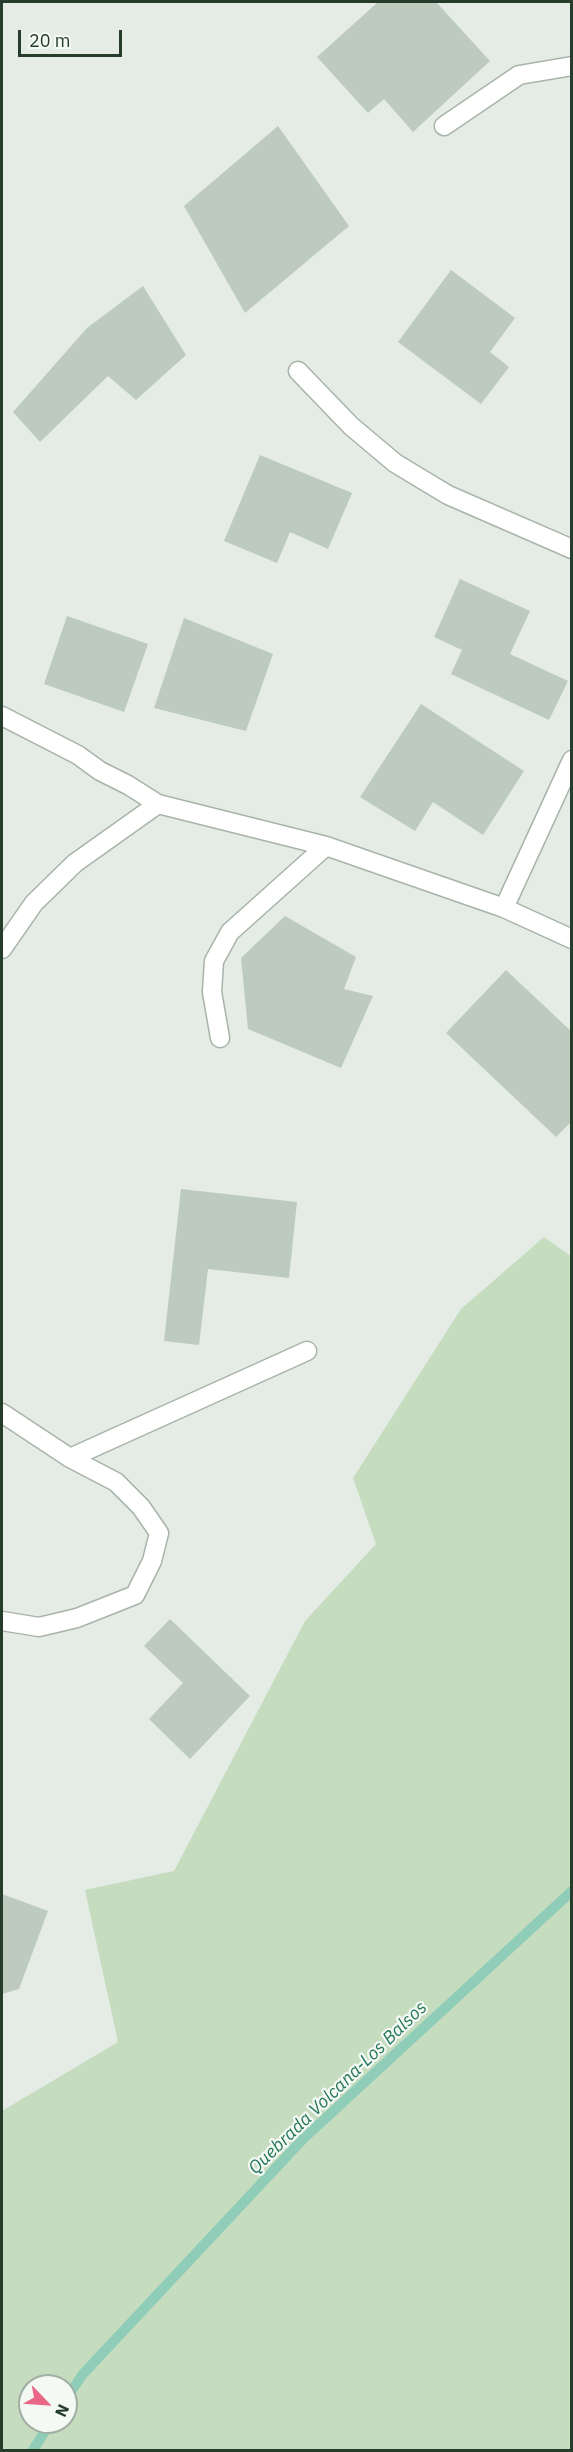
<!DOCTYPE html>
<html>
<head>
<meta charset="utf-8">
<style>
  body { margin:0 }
  #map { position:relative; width:573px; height:2452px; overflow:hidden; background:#e4ece5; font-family:"IBM Plex Sans",sans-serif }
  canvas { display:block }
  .frame { position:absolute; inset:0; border:3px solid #253d2a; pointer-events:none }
  .north { position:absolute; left:18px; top:2374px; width:60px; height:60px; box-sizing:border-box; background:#f4f9f4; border:2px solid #a1aea3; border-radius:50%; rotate:115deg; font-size:16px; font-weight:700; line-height:24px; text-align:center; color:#253d2a }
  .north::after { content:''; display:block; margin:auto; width:21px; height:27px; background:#e86787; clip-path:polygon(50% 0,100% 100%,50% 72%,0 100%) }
  .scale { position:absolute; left:18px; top:30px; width:104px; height:27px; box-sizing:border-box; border:3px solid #253d2a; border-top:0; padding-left:8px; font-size:18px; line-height:21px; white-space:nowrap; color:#253d2a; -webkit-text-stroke:4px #f4f9f4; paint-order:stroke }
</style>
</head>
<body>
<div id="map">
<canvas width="573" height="2452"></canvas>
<div class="frame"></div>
<div class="north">N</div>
<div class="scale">20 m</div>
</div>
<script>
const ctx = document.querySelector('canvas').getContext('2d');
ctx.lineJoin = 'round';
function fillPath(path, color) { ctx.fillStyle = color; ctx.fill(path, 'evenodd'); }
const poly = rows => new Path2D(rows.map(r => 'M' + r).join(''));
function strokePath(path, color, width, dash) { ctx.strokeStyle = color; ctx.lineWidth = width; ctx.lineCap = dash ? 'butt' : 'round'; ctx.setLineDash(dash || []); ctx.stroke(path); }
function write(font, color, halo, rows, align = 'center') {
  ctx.font = font + ' "IBM Plex Sans",sans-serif'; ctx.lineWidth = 4.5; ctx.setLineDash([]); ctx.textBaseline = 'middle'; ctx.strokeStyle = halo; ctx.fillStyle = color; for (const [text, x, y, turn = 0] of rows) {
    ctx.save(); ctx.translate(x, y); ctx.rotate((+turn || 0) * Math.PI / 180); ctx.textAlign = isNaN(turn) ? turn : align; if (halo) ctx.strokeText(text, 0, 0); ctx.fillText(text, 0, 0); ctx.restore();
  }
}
fillPath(poly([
  [544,1237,572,1257,571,2450,2,2450,2,2111,118,2042,85,1890,174,1871,305,1621,376,1544,353,1478,461,1309],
  [30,2386,66,2386,66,2422,30,2422]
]), '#c5dcbf');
strokePath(poly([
  [66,2399,83,2374,303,2139,572,1891],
  [33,2450,51,2422]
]), '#90cdb8', 10);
fillPath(poly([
  [378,2,436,2,490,61,413,132,384,99,368,113,317,57],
  [278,126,349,226,245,313,184,206],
  [451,270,515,318,490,352,509,367,481,404,398,342],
  [143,286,186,355,136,400,108,376,40,442,13,412,87,328],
  [260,455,352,493,328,549,290,532,277,563,224,541],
  [460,579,530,611,510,654,568,681,549,720,451,674,462,650,434,637],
  [67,616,148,644,124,712,44,684],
  [184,618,273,654,246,731,154,708],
  [421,704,524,771,483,835,433,802,415,831,360,797],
  [285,916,356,957,344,989,373,996,341,1068,248,1029,241,958],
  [506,970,572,1032,572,1121,556,1137,446,1033],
  [181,1189,297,1202,289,1278,208,1269,199,1345,164,1341],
  [170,1619,250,1696,190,1759,149,1719,183,1683,144,1646],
  [2,1894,48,1911,19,1989,2,1994]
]), '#bdcabe');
const service = poly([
  [444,126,519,75,572,66],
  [298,371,351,426,395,463,448,495,572,549],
  [2,716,78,755,100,771,128,785,158,804,326,846,504,908,572,939],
  [504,908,572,760],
  [2,949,34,903,75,863,158,804],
  [220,1038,212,992,214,961,230,932,326,846],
  [2,1413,70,1458,116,1482,141,1507,159,1533,152,1561,135,1595,77,1618,39,1627,2,1621],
  [70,1458,307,1351]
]);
strokePath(service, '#a7b4a9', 21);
strokePath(service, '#fff', 18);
write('italic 18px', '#23755a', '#f4f9f4', [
  ["Quebrada Volcana-Los Balsos",338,2088,-44]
]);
</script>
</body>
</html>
